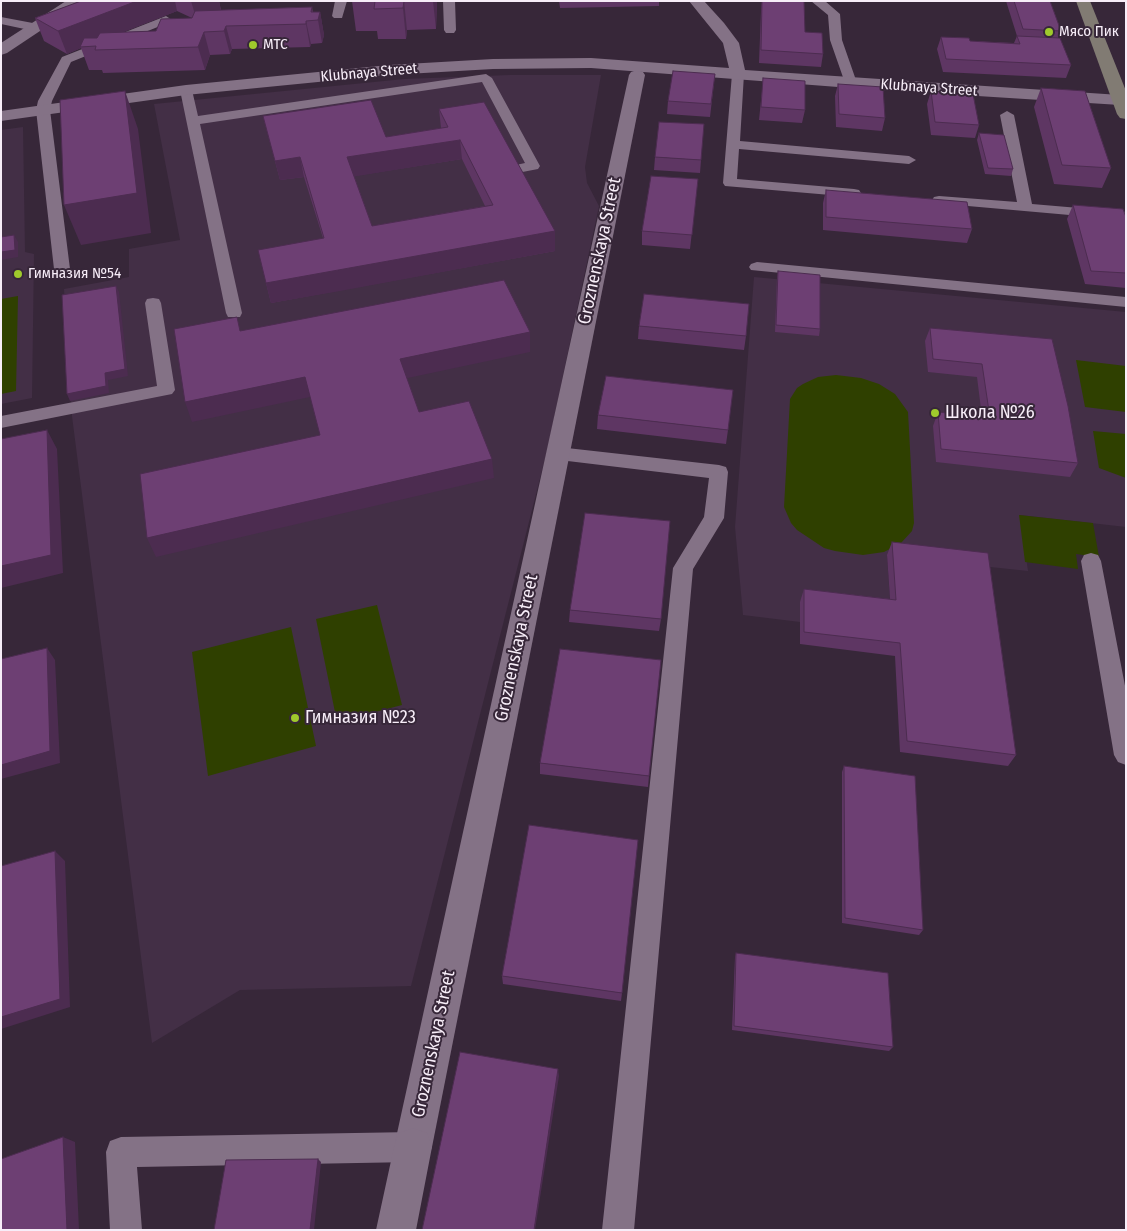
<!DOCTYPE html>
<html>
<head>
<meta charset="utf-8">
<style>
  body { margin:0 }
  #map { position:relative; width:1127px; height:1231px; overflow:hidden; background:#372739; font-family:"Fira Sans Condensed",sans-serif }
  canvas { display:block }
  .frame { position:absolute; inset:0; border:2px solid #f7edf8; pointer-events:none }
</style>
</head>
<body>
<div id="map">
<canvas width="1127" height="1231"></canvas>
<div class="frame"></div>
</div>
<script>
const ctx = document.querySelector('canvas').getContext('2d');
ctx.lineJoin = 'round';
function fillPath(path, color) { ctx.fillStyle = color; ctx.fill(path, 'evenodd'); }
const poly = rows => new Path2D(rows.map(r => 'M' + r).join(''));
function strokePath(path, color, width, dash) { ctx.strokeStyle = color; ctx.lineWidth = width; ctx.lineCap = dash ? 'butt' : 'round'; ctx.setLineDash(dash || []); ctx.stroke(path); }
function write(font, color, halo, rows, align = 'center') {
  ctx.font = font + ' "Fira Sans Condensed",sans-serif'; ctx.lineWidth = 4; ctx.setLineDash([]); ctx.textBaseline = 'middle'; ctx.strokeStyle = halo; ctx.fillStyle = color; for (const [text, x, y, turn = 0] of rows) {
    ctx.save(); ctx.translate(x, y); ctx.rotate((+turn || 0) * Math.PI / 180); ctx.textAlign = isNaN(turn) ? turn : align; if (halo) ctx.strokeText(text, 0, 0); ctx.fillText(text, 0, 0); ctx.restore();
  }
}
fillPath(poly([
  [510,75,601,75,585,167,587,183,599,206,547,451,411,986,240,990,152,1043,72,416,64,289,129,277,129,249,180,240,154,104,404,79],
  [23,127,25,252,34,254,32,398,1,404,1,130],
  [754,277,1126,312,1126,527,1020,515,1028,571,887,556,891,613,800,622,743,615,735,527]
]), '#432f46');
fillPath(poly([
  [18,296,16,391,1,394,1,299],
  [1076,360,1126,366,1126,412,1085,407],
  [836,375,861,378,879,384,895,394,908,412,914,523,912,531,901,543,884,552,863,555,835,551,824,548,797,530,791,523,784,507,790,399,797,388,803,384,818,377],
  [1093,431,1126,434,1126,478,1099,468],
  [1019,515,1093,523,1099,557,1076,554,1078,569,1025,562],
  [377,605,402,705,337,722,316,619],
  [291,627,316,746,208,776,192,652]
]), '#2f4000');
fillPath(poly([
  [335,1,347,1,342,18,334,18,332,16,335,1],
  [443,1,455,1,456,30,454,33,446,33,444,30,443,1],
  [811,1,825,1,840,14,842,40,857,83,856,86,851,87,845,83,830,40,828,15,811,1],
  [166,16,172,20,170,22,71,62,52,101,50,110,70,269,68,272,56,272,54,269,36,110,38,101,62,57,166,16],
  [1,17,38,24,40,27,34,31,1,24,1,17],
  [738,70,744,74,740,141,909,156,916,160,909,164,739,149,737,179,854,189,859,190,861,193,859,196,854,197,725,186,723,183,732,74,738,70],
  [486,74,492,78,540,166,538,169,512,174,507,173,505,170,507,167,525,163,482,82,200,124,242,313,240,317,228,317,226,313,180,90,181,87,191,87,192,90,198,116,486,74],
  [1007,111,1014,115,1032,204,1126,212,1126,220,934,203,932,200,934,197,939,196,1017,202,1000,115,1007,111],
  [757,262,1126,297,1126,307,751,270,749,267,751,264,757,262],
  [153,298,159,299,161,303,175,390,172,394,1,428,1,416,157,386,145,303,147,299,153,298],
  [558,447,719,465,726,467,728,472,724,518,693,569,634,1230,602,1230,673,568,704,517,709,478,551,459,549,454,551,449,558,447],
  [1091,553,1098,555,1101,561,1126,691,1126,765,1118,762,1114,755,1081,561,1084,555,1091,553],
  [413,1132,424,1136,428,1147,424,1158,413,1162,137,1167,142,1230,110,1230,106,1152,110,1141,121,1137,413,1132]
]), '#847286');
fillPath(poly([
  [637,70,643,72,645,75,432,1147,427,1161,413,1166,399,1161,394,1147,629,75,631,72,637,70]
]), '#847286');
fillPath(poly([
  [66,1,85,1,7,53,1,55,1,43,66,1],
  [689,1,704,1,724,23,739,43,745,70,1120,95,1126,96,1126,104,1120,105,851,88,591,68,493,69,389,75,186,95,1,121,1,111,186,85,389,65,493,59,591,58,729,68,723,43,689,1],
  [413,1128,427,1133,432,1147,416,1230,376,1230,394,1147,399,1133,413,1128]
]), '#847286');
fillPath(poly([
  [1076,1,1090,1,1126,91,1126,119,1120,118,1117,114,1076,1]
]), '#817b73');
fillPath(poly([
  [81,1,219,1,221,10,312,7,313,12,320,12,324,35,322,43,311,44,310,47,232,49,230,54,210,55,205,70,103,73,102,70,89,70,81,48,67,54,44,41,35,18],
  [177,11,192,18,156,31,123,32],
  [352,1,437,1,436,29,407,30,406,39,378,39,377,31,356,31],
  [559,1,659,1,659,6,560,8],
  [762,1,805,32,823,54,821,67,759,63,761,11],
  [1006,1,1050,1,1061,31,1058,38,1071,65,1066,78,943,72,937,49,941,37,970,41,1014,43,1017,36],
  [715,74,710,117,667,114,668,101],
  [763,78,805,110,802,123,759,120,762,91],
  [838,84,885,118,882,131,836,127,835,96],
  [1041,88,1111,168,1102,188,1054,184,1034,107],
  [931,91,979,125,975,138,931,135,927,104],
  [439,109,555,251,271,303,266,283,323,238,304,177,280,180,263,116,386,137,441,128],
  [462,159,485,206,372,226,354,176],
  [979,133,1013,169,1011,176,985,174,977,140],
  [655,157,701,160,700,173,654,170],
  [698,179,690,249,642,245,642,231],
  [826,190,972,229,967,243,823,230,823,203],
  [1073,205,1126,217,1126,288,1085,284,1067,219],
  [778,271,820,329,819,336,775,332,777,278],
  [639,326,746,336,744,350,638,339],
  [930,328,1052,339,1078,463,1070,477,936,462,933,426,938,412,982,417,977,377,928,372,925,341],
  [598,415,728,430,726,444,597,429],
  [892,542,1016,755,1008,766,900,752,895,656,800,644,800,602,804,589,890,599,887,555],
  [570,610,661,619,659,631,569,622],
  [540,763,649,776,648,787,540,774],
  [844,766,923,930,919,935,842,923,842,772],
  [736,953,893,1047,889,1051,732,1030,735,957],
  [502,976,622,993,621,1001,503,984]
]), '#5e3663');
fillPath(poly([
  [137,1,175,1,177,11,85,47,80,47,81,48,67,54,58,31],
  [191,1,219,1,221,11,197,21],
  [404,1,407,30,406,39,403,8],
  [433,1,437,1,436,29],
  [320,12,324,35,322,43,318,20],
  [306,21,311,44,310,47,306,24],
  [226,26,232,49,230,54,224,31],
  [204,32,210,55,205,70,198,47],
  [125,91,138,129,151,233,81,245,64,205],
  [460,140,462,159,351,177,347,157],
  [300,157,304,177,280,180,275,161],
  [555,231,555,251,340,291,271,303,266,283],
  [14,235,18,242,18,257,1,260,1,252],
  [116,286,119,292,128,376,108,380,109,393,70,401,67,394,105,373],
  [530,332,530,352,403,379,400,359],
  [305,377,310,397,192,422,185,402],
  [47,430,57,449,63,573,1,588,1,566],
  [492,459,494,478,156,557,147,538],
  [47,648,55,660,60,763,1,779,1,765],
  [55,851,65,861,70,1007,1,1029,1,1017],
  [558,1069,559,1076,535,1230,534,1230],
  [63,1137,75,1142,79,1230,67,1230],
  [318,1159,321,1162,314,1230,310,1230]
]), '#4c2c50');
const building = poly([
  [81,1,137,1,58,31,35,18,81,1],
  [375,1,404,1,403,8,374,9,375,1],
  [762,1,804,1,805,32,822,33,823,54,761,50,762,1],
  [1014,1,1050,1,1061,31,1023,29,1014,1],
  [312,7,311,12,320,12,318,20,306,21,306,24,226,26,224,31,204,32,198,47,95,50,96,46,80,47,84,38,97,38,100,33,156,31,161,19,192,18,195,11,312,7],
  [1017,36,1060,38,1071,65,946,59,941,37,969,38,970,41,1020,44,1017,36],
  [673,71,715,74,711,104,668,101,673,71],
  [763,78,805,81,805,110,761,107,763,78],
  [838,84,883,87,885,118,839,114,838,84],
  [1041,88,1085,91,1111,168,1062,165,1041,88],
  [125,91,137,193,64,205,60,100,125,91],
  [931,91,973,94,979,125,935,122,931,91],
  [371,100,386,137,448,127,439,109,484,102,555,231,266,283,258,250,324,238,300,157,275,161,263,116,371,100],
  [460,140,493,205,372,226,347,157,460,140],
  [659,122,704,124,701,160,655,157,659,122],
  [979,133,1004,135,1013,169,988,168,979,133],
  [651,176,698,179,692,235,642,231,651,176],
  [826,190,967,202,972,229,826,217,826,190],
  [1073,205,1123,209,1126,217,1126,273,1091,271,1073,205],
  [14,235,15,250,1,252,1,237,14,235],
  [778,271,820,275,820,329,776,325,778,271],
  [504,280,530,332,400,359,419,412,469,401,492,459,147,538,140,474,320,435,305,377,185,402,174,329,237,317,240,331,504,280],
  [116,286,125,369,105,373,106,386,67,394,62,295,116,286],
  [644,294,749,304,746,336,639,326,644,294],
  [930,328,1052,339,1068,406,1078,463,941,449,938,412,990,418,982,364,933,359,930,328],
  [606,376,733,390,728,430,598,415,606,376],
  [47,430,51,555,1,566,1,439,47,430],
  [585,513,670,521,661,619,570,610,585,513],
  [892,542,988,553,1016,755,907,741,900,643,804,632,804,589,896,600,892,542],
  [47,648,50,751,1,765,1,659,47,648],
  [560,649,661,660,649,776,540,763,560,649],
  [844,766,915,776,923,930,845,918,844,766],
  [529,825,638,840,622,993,502,976,529,825],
  [55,851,60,999,1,1017,1,866,55,851],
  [736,953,888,973,893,1047,734,1026,736,953],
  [460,1052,558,1069,534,1230,422,1230,460,1052],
  [63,1137,67,1230,1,1230,1,1159,63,1137],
  [318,1159,310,1230,214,1230,226,1160,318,1159]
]);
fillPath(building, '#6d3f73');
strokePath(building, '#4c2c50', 1);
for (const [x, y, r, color] of [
  [1049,32,5,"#9fca2c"],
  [253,45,5,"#9fca2c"],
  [18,274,5,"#9fca2c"],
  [935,413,5,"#9fca2c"],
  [295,718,5,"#9fca2c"]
]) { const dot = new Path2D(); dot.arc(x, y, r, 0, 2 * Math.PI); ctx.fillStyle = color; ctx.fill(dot); strokePath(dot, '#372739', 2); }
write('15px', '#f7edf8', '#372739', [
  ["Мясо Пик",1059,32],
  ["МТС",263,45],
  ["Гимназия №54",28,274]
], 'left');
write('15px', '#f7edf8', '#372739', [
  ["Klubnaya Street",369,73,-5],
  ["Klubnaya Street",929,88,4]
]);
write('18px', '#f7edf8', '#372739', [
  ["Groznenskaya Street",600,251,-78],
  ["Groznenskaya Street",517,648,-78],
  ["Groznenskaya Street",434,1044,-78]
]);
write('18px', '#f7edf8', '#372739', [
  ["Школа №26",945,413],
  ["Гимназия №23",305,718]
], 'left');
</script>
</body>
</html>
